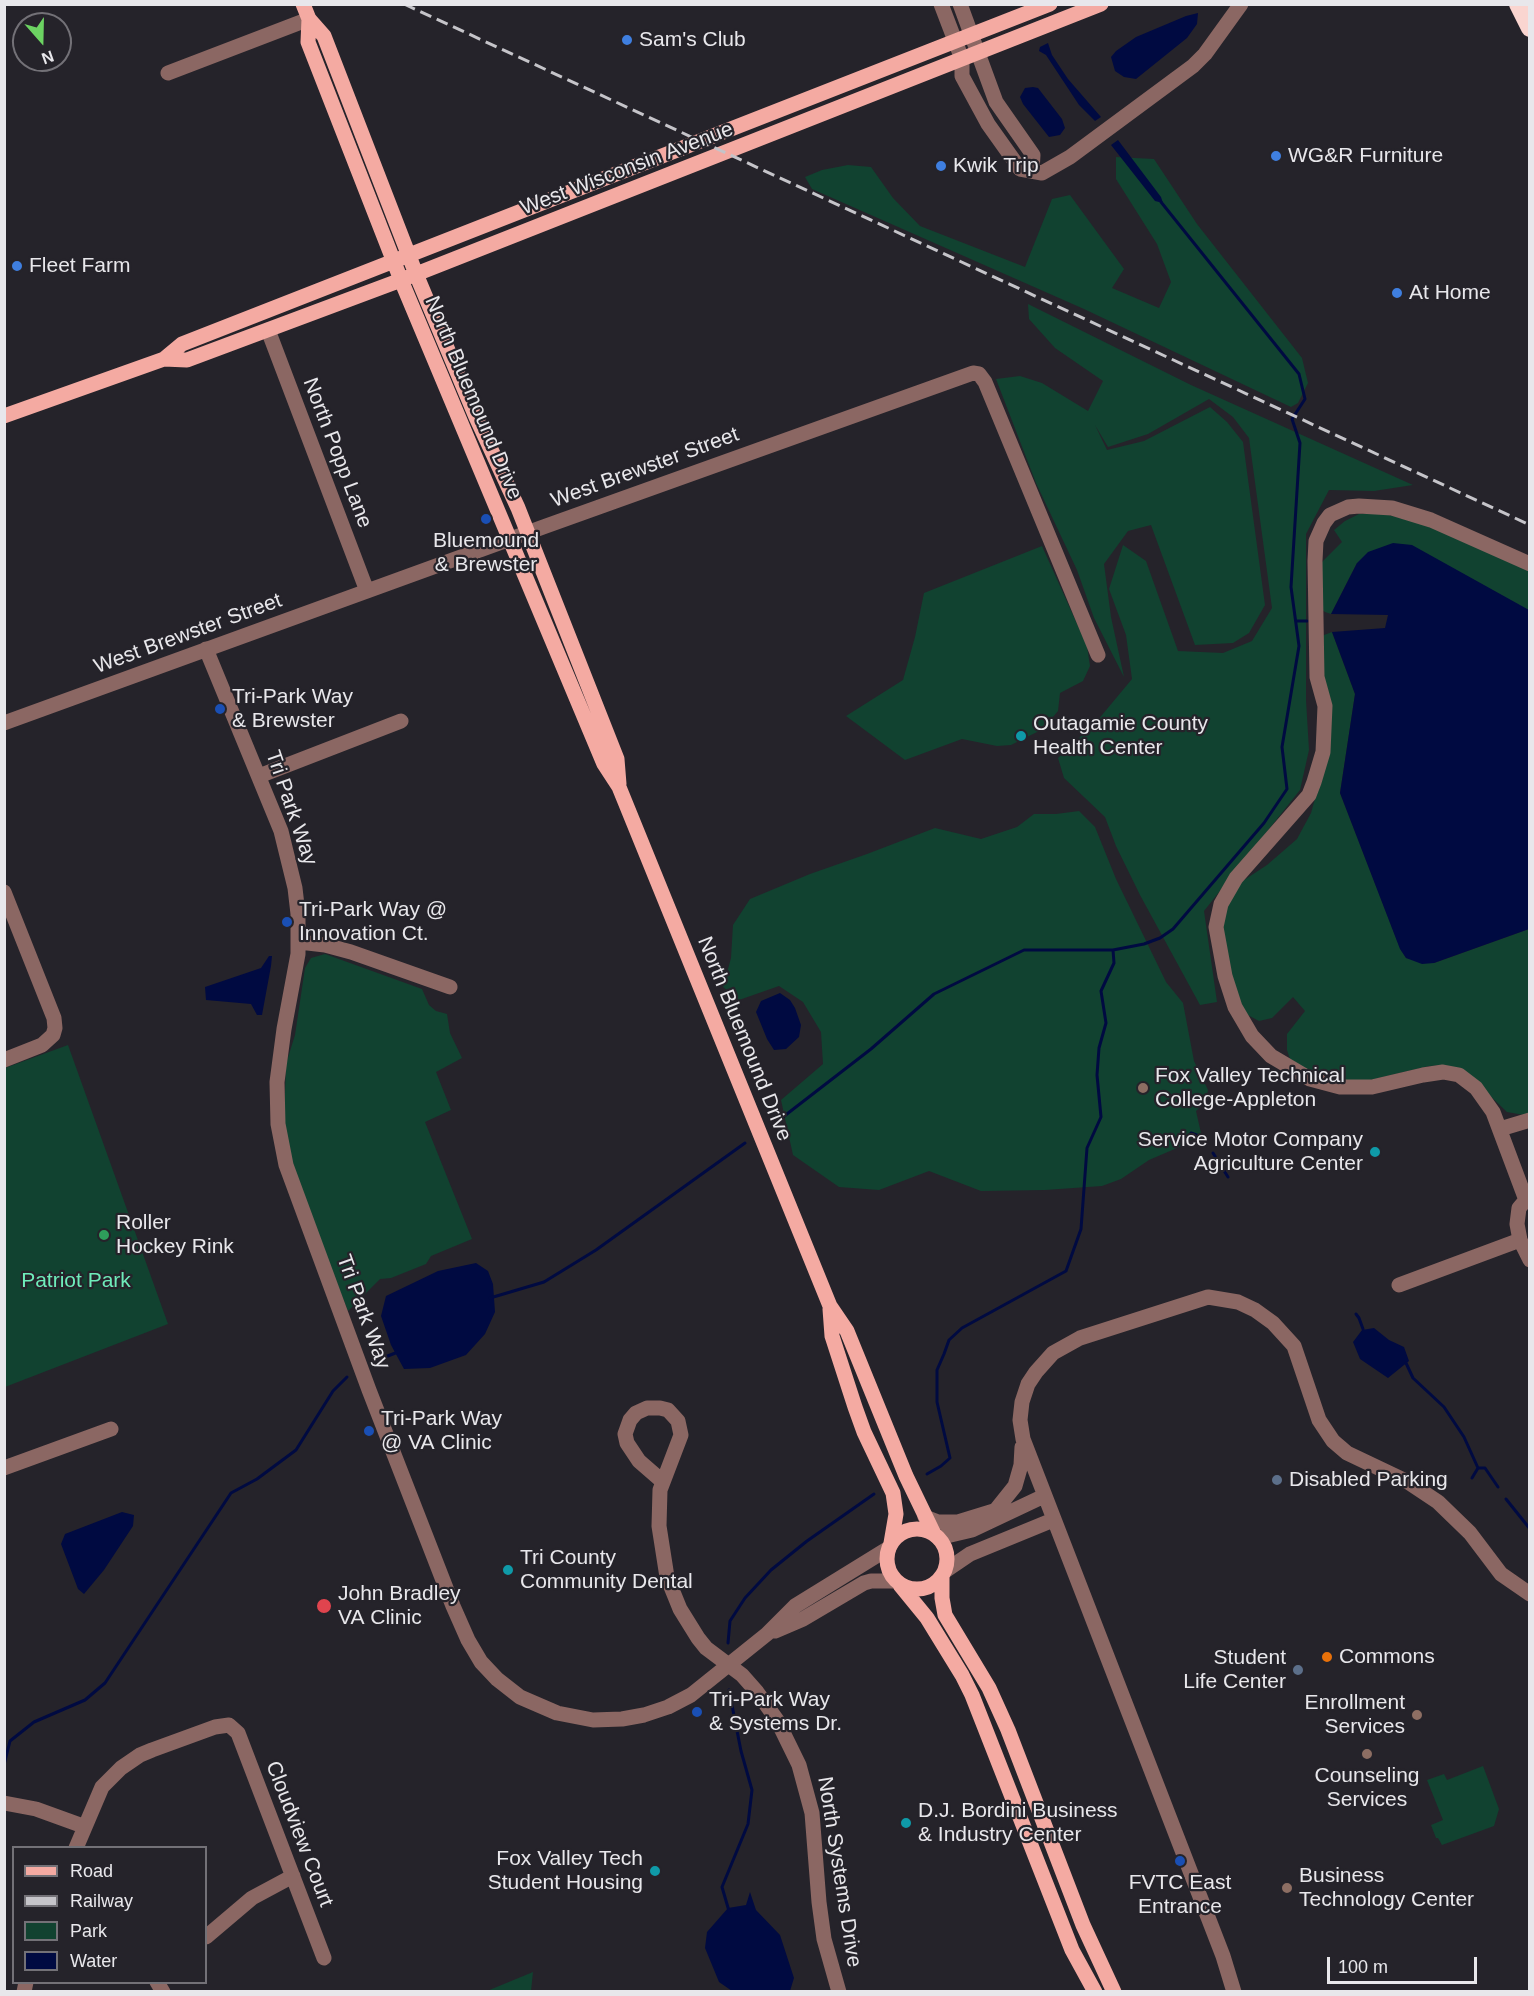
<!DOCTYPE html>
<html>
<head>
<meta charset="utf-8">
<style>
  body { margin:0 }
  #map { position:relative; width:1534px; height:1996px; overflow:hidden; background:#25232a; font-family:Helvetica,sans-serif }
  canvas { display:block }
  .frame { position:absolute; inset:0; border:6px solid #e8e7eb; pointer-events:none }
  .legend { position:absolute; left:12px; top:1846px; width:195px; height:138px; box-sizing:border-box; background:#25232a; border:2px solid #737177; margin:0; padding:8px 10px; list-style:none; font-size:18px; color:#e8e7eb }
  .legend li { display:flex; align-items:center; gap:12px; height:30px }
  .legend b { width:30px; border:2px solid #737177 }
  .north { position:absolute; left:12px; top:12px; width:60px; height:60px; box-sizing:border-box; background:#25232a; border:2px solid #737177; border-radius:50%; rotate:160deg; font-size:16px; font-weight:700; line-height:24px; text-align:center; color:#e8e7eb }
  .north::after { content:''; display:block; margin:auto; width:21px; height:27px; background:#6cd362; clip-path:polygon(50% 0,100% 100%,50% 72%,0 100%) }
  .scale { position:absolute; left:1327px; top:1957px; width:150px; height:27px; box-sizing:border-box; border:3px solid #e8e7eb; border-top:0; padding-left:8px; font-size:18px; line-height:21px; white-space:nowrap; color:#e8e7eb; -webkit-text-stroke:4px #25232a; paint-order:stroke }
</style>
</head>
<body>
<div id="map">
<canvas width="1534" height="1996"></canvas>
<div class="frame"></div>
<ul class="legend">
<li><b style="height:8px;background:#f4aaa2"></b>Road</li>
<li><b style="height:8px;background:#c5c4c9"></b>Railway</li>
<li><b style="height:16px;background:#114230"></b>Park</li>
<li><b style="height:16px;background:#000a41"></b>Water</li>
</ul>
<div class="north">N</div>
<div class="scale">100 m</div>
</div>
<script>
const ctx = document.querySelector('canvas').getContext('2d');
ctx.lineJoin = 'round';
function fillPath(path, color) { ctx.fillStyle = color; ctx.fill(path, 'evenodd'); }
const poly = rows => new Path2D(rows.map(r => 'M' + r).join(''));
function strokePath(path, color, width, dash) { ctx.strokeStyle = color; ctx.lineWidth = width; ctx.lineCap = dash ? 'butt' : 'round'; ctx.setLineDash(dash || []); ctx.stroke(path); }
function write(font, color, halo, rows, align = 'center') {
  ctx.font = font + ' Helvetica,sans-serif'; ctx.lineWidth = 4.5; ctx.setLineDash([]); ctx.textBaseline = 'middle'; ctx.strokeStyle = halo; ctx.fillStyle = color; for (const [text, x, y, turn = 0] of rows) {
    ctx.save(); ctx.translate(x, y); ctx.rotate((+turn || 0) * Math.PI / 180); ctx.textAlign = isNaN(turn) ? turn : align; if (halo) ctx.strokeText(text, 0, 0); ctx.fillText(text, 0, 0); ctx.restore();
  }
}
fillPath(poly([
  [1116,157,1154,159,1197,224,1302,358,1308,383,1298,403,1291,407,1084,309,812,189,805,177,822,170,848,165,871,167,893,198,920,226,1025,267,1052,199,1070,195,1124,269,1112,288,1159,308,1171,282,1157,244,1116,179],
  [1028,304,1191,385,1413,485,1374,491,1329,490,1306,534,1306,700,1309,750,1300,790,1204,911,1217,1002,1200,1005,1140,895,1116,846,1105,817,1064,778,1058,758,1097,721,1132,679,1126,635,1109,589,1123,545,1146,561,1178,651,1223,653,1252,641,1272,608,1249,438,1233,417,1209,399,1148,434,1108,447,1095,425,1107,450,1144,441,1210,407,1227,422,1243,442,1265,605,1249,633,1233,643,1195,645,1151,525,1128,531,1104,564,1111,617,1124,677,1094,618,1077,570,1036,483,996,379,1020,376,1042,383,1088,411,1103,381,1055,348,1029,319],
  [1381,513,1438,528,1529,568,1529,610,1357,563,1331,614,1325,612,1320,608,1319,565,1342,542,1334,530,1345,521,1359,514],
  [1042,546,1087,646,1090,666,1083,681,1060,693,1058,711,1043,729,1011,745,997,746,962,739,905,760,846,716,903,680,915,637,924,593],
  [1332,632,1355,694,1340,793,1400,948,1406,958,1434,963,1529,929,1529,1114,1524,1115,1507,1112,1482,1088,1446,1065,1429,1066,1370,1080,1336,1081,1312,1073,1290,1059,1287,1050,1287,1034,1305,1011,1293,997,1272,1018,1259,1021,1244,1013,1236,998,1222,925,1228,899,1238,884,1267,865,1297,839,1311,813,1318,788,1322,679,1319,637],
  [1079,811,1095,827,1116,879,1166,982,1183,1003,1194,1061,1208,1090,1206,1101,1196,1111,1201,1133,1184,1145,1149,1160,1121,1179,1102,1186,1045,1190,981,1191,929,1171,879,1190,839,1187,793,1155,781,1100,823,1064,821,1032,803,1002,779,986,739,1000,723,987,731,958,733,925,750,899,810,874,867,854,935,828,981,839,1017,827,1034,814,1056,814],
  [325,954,422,989,429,1005,436,1011,447,1014,450,1033,462,1058,436,1072,451,1110,425,1122,472,1239,431,1256,426,1264,391,1278,380,1279,348,1311,295,1176,284,1122,286,1064,295,1035,305,968,311,958],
  [68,1045,168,1324,5,1387,5,1068],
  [1483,1766,1499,1809,1494,1826,1442,1845,1438,1838,1436,1838,1431,1825,1443,1820,1427,1780,1444,1774,1447,1780],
  [533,1972,531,1991,487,1991]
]), '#114230');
fillPath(poly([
  [1198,13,1197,24,1187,38,1136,79,1124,77,1115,71,1111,57,1116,51,1136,37,1186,16],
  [1048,43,1052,55,1068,79,1101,117,1095,121,1079,105,1046,55,1039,51,1040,47],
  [1033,87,1038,88,1062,119,1065,128,1060,135,1049,137,1023,104,1020,97,1025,88],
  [1118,140,1161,197,1163,203,1155,201,1111,145],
  [1393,543,1412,545,1529,610,1529,929,1434,963,1422,964,1406,958,1400,949,1340,793,1355,694,1332,632,1385,628,1388,615,1331,614,1357,563,1368,552],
  [269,956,272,956,271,966,262,1015,257,1015,251,1004,206,1000,205,987,261,968],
  [780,993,790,1000,795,1008,801,1025,799,1037,786,1049,774,1050,767,1039,756,1012,761,1001],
  [476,1263,488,1271,493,1284,495,1312,485,1334,466,1355,430,1368,404,1369,391,1345,381,1316,386,1296,438,1271],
  [1374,1328,1389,1340,1404,1347,1409,1361,1388,1378,1360,1359,1353,1342,1362,1330],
  [122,1512,134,1515,133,1526,104,1570,84,1594,78,1589,61,1544,65,1534],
  [750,1892,756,1910,780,1935,794,1978,790,1991,732,1991,719,1982,705,1948,707,1932,728,1908,746,1905]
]), '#000a41');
strokePath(poly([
  [1296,621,1307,621],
  [783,1117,871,1049,934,994,1024,950,1113,950,1144,944,1160,938,1173,929,1264,823,1287,789,1282,747,1299,646,1291,587,1300,443,1292,419,1305,399,1299,374,1161,202],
  [1191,1133,1199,1136],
  [1213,1153,1228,1177],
  [490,1298,544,1282,596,1250,745,1143],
  [1356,1314,1359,1318,1363,1329],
  [375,1361,398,1352],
  [1406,1363,1413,1378,1444,1407,1464,1437,1478,1468,1485,1468,1498,1487],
  [927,1474,941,1466,950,1458,937,1402,937,1370,944,1354,949,1340,962,1328,1066,1271,1081,1229,1087,1148,1101,1117,1097,1075,1099,1048,1106,1023,1101,991,1114,963,1113,950],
  [1472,1478,1478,1468],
  [1506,1499,1530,1529],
  [728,1643,730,1621,745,1598,771,1570,807,1541,874,1494],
  [4,1765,10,1741,34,1722,85,1700,105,1683,231,1493,257,1479,296,1450,333,1391,347,1377],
  [729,1911,722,1887,748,1824,752,1790,741,1751,729,1690]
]), '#000a41', 3);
strokePath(poly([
  [941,4,962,59,962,76,988,124,1020,169,1042,173,1070,157,1193,66,1205,54,1241,4],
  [960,4,996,102,1033,155,1032,171],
  [168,73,309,19],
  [268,330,367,591],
  [206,649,281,831,295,888,298,914,298,954,284,1029,277,1082,278,1124,286,1165,369,1390,453,1606,468,1640,481,1662,497,1679,520,1697,557,1713,593,1720,622,1719,644,1715,668,1707,691,1695,767,1634,795,1606,889,1548],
  [4,723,546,526,973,373,979,374,985,382,1098,655],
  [259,776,401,721],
  [4,892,54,1018,55,1028,53,1035,42,1045,4,1060],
  [299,942,325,945,351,952,450,987],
  [1500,1129,1530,1120],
  [1530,1195,1519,1208,1517,1224,1520,1240,1530,1260],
  [1526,1200,1493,1112,1476,1088,1459,1075,1443,1072,1423,1075,1372,1087,1340,1087,1310,1079,1271,1056,1252,1036,1235,1007,1225,976,1216,927,1221,904,1236,878,1309,795,1314,782,1323,752,1325,706,1317,677,1315,561,1316,541,1324,523,1330,515,1348,507,1359,506,1392,508,1431,520,1530,564],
  [1399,1285,1520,1240],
  [4,1468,111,1429],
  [662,1481,639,1461,627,1443,625,1434,630,1420,636,1413,647,1408,660,1408,668,1410,678,1421,681,1435,660,1490,659,1526,667,1577,680,1609,698,1638,706,1648,742,1675,757,1692,777,1720,799,1765,812,1813,819,1902,824,1939,839,1992],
  [995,1511,1015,1486,1021,1465,1022,1447],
  [925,1517,938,1522,958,1522,997,1510],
  [938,1538,972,1530,1044,1496],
  [945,1571,970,1554,1053,1520],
  [775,1631,803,1619,864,1583,871,1581,895,1581],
  [4,1803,36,1809,83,1826],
  [76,1848,102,1787,121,1768,140,1755,152,1750,215,1727,229,1725,238,1733,324,1958],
  [206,1937,252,1898,293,1876],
  [157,1982,163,1992],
  [24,1992,26,1982],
  [1234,1992,1223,1956,1023,1439,1020,1420,1022,1402,1028,1384,1036,1372,1053,1353,1080,1338,1208,1297,1238,1302,1255,1310,1273,1323,1294,1346,1319,1420,1333,1441,1347,1453,1408,1482,1438,1502,1470,1533,1501,1574,1530,1594]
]), '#8b6763', 15);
strokePath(poly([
  [303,4,309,19,324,36,416,274,476,417,518,508,617,759,619,784],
  [309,19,308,42,401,280,604,764,619,787,830,1306,847,1331,906,1476,934,1534],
  [164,359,187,360,401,280,1101,4],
  [4,416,164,359,182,344,1050,4],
  [830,1309,832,1336,855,1407,864,1432,893,1493,896,1514,891,1543],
  '887 1559a30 30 0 1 1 60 0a30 30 0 1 1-60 0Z',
  [942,1576,942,1598,945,1615,989,1688,1008,1730,1083,1925,1114,1992],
  [900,1585,927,1618,962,1675,972,1695,1072,1950,1095,1992]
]), '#f4aaa2', 15);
strokePath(poly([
  [1518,4,1530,28]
]), '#fad5d0', 18);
strokePath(poly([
  [404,4,1530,525]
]), '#c5c4c9', 3, [12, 6]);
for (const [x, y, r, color] of [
  [627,40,6,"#3f7fe0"],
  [1276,156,6,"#3f7fe0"],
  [941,166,6,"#3f7fe0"],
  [17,266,6,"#3f7fe0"],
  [1397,293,6,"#3f7fe0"],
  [486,519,6,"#1a4fb4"],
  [220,709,6,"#1a4fb4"],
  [1021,736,6,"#0f9aa8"],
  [287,922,6,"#1a4fb4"],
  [1143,1088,6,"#8d6e63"],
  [1375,1152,6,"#0f9aa8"],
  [104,1235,6,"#2e9e5b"],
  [369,1431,6,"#1a4fb4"],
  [1277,1480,6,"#5c6f8a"],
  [508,1570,6,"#0f9aa8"],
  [324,1606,8,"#e0444e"],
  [1327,1657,6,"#e8710a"],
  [1298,1670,6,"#5c6f8a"],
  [697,1712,6,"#1a4fb4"],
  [1417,1715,6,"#8d6e63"],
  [1367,1754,6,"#8d6e63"],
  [906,1823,6,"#0f9aa8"],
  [1180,1861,6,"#1a4fb4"],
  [655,1871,6,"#0f9aa8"],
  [1287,1888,6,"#8d6e63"]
]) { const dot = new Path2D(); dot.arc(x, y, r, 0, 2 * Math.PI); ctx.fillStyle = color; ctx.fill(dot); strokePath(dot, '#25232a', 2); }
write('21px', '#e8e7eb', '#25232a', [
  ["Sam's Club",639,40],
  ["WG&R Furniture",1288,156],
  ["Kwik Trip",953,166],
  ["Fleet Farm",29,266],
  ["At Home",1409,293],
  ["Bluemound",486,541,"center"],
  ["& Brewster",486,565,"center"],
  ["Tri-Park Way",232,697],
  ["& Brewster",232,721],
  ["Outagamie County",1033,724],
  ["Health Center",1033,748],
  ["Tri-Park Way @",299,910],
  ["Innovation Ct.",299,934],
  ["Fox Valley Technical",1155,1076],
  ["College-Appleton",1155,1100],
  ["Service Motor Company",1363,1140,"right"],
  ["Agriculture Center",1363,1164,"right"],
  ["Roller",116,1223],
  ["Hockey Rink",116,1247],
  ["Tri-Park Way",381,1419],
  ["@ VA Clinic",381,1443],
  ["Disabled Parking",1289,1480],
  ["Tri County",520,1558],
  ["Community Dental",520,1582],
  ["John Bradley",338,1594],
  ["VA Clinic",338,1618],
  ["Commons",1339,1657],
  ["Student",1286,1658,"right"],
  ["Life Center",1286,1682,"right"],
  ["Tri-Park Way",709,1700],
  ["& Systems Dr.",709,1724],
  ["Enrollment",1405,1703,"right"],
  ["Services",1405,1727,"right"],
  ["Counseling",1367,1776,"center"],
  ["Services",1367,1800,"center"],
  ["D.J. Bordini Business",918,1811],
  ["& Industry Center",918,1835],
  ["Fox Valley Tech",643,1859,"right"],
  ["Student Housing",643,1883,"right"],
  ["Business",1299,1876],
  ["Technology Center",1299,1900],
  ["FVTC East",1180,1883,"center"],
  ["Entrance",1180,1907,"center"]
], 'left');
write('21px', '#e8e7eb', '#25232a', [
  ["West Wisconsin Avenue",627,169,-21],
  ["North Bluemound Drive",473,398,67],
  ["North Popp Lane",337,453,69],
  ["West Brewster Street",645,468,-20],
  ["West Brewster Street",188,634,-20],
  ["Tri Park Way",291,808,71],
  ["North Bluemound Drive",744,1039,68],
  ["Tri Park Way",363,1312,70],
  ["Cloudview Court",299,1834,69],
  ["North Systems Drive",839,1872,81]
]);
write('21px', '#6eecba', '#25232a', [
  ["Patriot Park",76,1281]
]);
</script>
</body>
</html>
